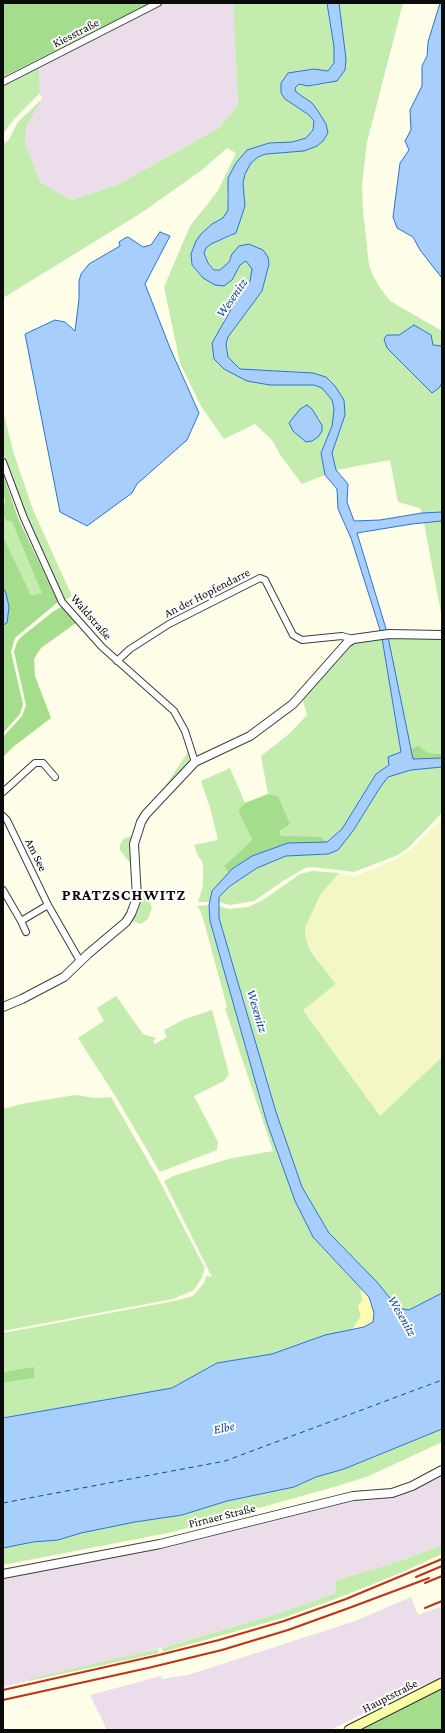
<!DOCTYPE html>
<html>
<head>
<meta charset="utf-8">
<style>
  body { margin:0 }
  #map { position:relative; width:445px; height:1733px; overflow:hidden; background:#fffee9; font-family:"Crimson Pro",serif }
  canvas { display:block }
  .frame { position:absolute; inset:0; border:4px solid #0b0b0b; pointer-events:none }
</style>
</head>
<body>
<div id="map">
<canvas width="445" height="1733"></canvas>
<div class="frame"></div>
</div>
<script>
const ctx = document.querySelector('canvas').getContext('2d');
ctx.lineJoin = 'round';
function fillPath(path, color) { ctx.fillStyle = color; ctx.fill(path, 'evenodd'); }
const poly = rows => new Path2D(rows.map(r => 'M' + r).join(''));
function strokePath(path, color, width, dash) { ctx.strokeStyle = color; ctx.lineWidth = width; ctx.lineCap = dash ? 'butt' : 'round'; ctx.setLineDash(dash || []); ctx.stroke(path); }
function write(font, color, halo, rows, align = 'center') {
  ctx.font = font + ' "Crimson Pro",serif'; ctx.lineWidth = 4; ctx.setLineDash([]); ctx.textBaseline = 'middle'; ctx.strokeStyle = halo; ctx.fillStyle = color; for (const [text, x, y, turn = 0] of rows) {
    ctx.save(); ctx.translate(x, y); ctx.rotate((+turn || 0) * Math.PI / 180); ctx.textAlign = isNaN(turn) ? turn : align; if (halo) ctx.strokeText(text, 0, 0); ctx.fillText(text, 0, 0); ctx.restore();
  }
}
fillPath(poly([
  [164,3,233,3,238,105,219,128,117,185,72,200,40,182,25,142,27,123,36,106,42,100,40,93,39,67],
  [442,1475,442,1545,400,1561,334,1581,336,1593,283,1612,161,1648,3,1687,3,1578,165,1547,356,1499,391,1496,404,1493],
  [411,1597,418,1615,442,1606,442,1678,396,1696,331,1730,107,1730,90,1695,161,1676,162,1679,188,1675,355,1621]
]), '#ebdeea');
fillPath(poly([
  [442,819,442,1057,380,1116,303,1009,336,984,312,952,306,940,305,928,320,895,339,873,354,876,374,869,400,857,410,850]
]), '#f3f7c6');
fillPath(poly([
  [233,3,327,3,334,47,334,63,328,71,314,69,298,71,285,99,309,115,314,121,314,130,307,138,292,142,269,143,247,150,227,194,228,210,223,218,212,224,191,254,192,265,203,278,237,271,240,265,246,261,252,269,250,281,223,321,224,369,314,385,322,388,332,400,334,409,332,426,321,453,325,475,302,484,281,456,272,440,255,424,224,439,201,406,180,363,164,287,190,226,218,191,236,153,227,148,202,170,141,213,3,298,3,143,8,141,18,122,42,99,27,124,25,142,40,182,72,200,117,185,219,128,238,105],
  [319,418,322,425,322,431,306,442,293,431],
  [339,3,403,3,367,142,362,184,363,210,369,265,373,276,380,288,390,301,442,331,442,346,433,345,414,325,399,335,387,335,387,348,432,393,439,388,442,383,442,512,422,513,420,508,398,502,390,460,336,470,332,453,345,415,313,373,240,369,228,357,226,344,228,337,262,291,269,264,232,254,225,268,220,270,215,270,208,263,204,253,206,248,211,244,232,236,245,206,243,183,245,174,251,163,258,157,266,154,304,151,317,146,323,141,305,98,296,92,295,88,299,84,308,86,326,84,346,59],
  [39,67,40,93,14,119,3,134,3,86],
  [3,411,14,454,33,510,72,596,65,600,42,554,6,461,3,451],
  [3,514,6,521,12,522,43,593,31,595,3,536],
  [442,521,442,618,424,523],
  [388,637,442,637,442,754,428,753,418,745,410,750],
  [382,638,401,752,389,765,376,774,342,829,327,842,321,837,281,837,278,796,268,794,261,756,289,734,307,715,302,698,348,647,359,641],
  [188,752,190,759,189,763,164,788],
  [442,767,442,813,408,848,398,855,354,872,312,867,305,868,283,881,254,901,230,905,219,902,219,898,230,886,257,868,286,856,328,854,338,850,353,831,381,786,388,777,411,770],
  [230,768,245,803,238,810,252,840,225,865,229,873,212,891,210,902,198,902,203,885,203,863,198,856,194,845,218,840,210,807,201,781],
  [132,836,131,862,129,862,120,850,120,845,123,839],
  [312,871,339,873,320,895,305,928,306,940,311,952,336,984,303,1010,380,1116,442,1057,442,1293,409,1310,398,1308,377,1282,329,1233,302,1187,276,1112,219,918,219,906,229,909,248,907,263,900,300,874],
  [140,891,145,893,148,898,152,908,148,919,141,924,132,921],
  [209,905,210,921,267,1123,313,1237,361,1289,362,1301,358,1306,361,1316,352,1330,325,1335,272,1354,217,1363,172,1388,3,1418,3,1383,34,1378,17,1370,3,1372,3,1333,174,1301,193,1296,204,1283,206,1276,212,1277,164,1181,173,1176,228,1159,273,1151,225,1008,227,1007,204,922,200,910,197,906],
  [116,996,143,1034,156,1038,153,1042,155,1044,167,1037,164,1030,185,1019,212,1010,229,1074,224,1081,194,1096,218,1142,217,1150,160,1172,116,1097,78,1038,104,1021,97,1008],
  [75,1095,96,1098,111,1097,158,1178,199,1257,205,1268,202,1277,194,1290,173,1299,3,1331,3,1109,21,1104],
  [442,1429,442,1442,369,1476,334,1487,173,1532,3,1565,3,1548,33,1542,58,1540,81,1533,135,1522,182,1515,227,1501,294,1487,316,1477,344,1469],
  [442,1545,442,1554,403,1572,338,1598,283,1618,163,1652,162,1648,283,1612,336,1593,334,1581,400,1561],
  [158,1649,159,1653,29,1681,29,1679]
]), '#c4ecaf');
fillPath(poly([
  [3,3,150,3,3,77],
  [3,474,18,518,58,602,16,637,14,641,11,652,23,704,20,714,3,733,3,625,7,623,6,593,3,588,3,536,31,595,42,593,12,522,6,521,3,514,5,500,3,495],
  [61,607,76,623,41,648,34,659,35,676,51,718,13,747,3,757,3,737,22,716,26,705,14,652,17,642,21,637,54,611],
  [418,745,428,753,442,754,442,758,413,759,410,750],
  [268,794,278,796,290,824,280,831,281,836,321,837,327,842,232,869,229,873,224,866,252,840,238,810,245,803],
  [34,1367,34,1378,3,1383,3,1372],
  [442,1687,442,1730,358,1730]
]), '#a4de8d');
fillPath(poly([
  [361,1289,369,1297,372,1306,374,1314,373,1322,364,1327,352,1330,361,1316,358,1306,362,1301]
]), '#fffbb1');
const water = poly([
  [327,3,339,3,346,59,345,70,337,81,308,86,299,84,295,88,296,92,312,103,318,111,326,124,328,133,323,141,317,146,304,151,266,154,258,157,251,163,245,174,243,183,245,206,236,233,211,244,206,248,204,253,208,263,214,270,220,270,229,262,232,254,239,246,249,244,263,250,268,257,269,264,262,291,228,337,226,344,228,357,240,369,313,373,326,377,335,386,344,400,345,415,332,453,336,470,348,484,347,502,354,521,380,520,422,513,442,512,442,521,412,524,357,533,387,632,381,633,351,538,338,509,337,489,325,475,321,453,332,426,334,409,332,400,322,388,314,385,270,385,247,381,224,369,214,359,212,343,233,306,250,281,252,269,246,261,240,265,232,280,224,286,215,285,203,278,192,265,191,254,196,241,201,234,212,224,223,218,228,210,228,178,236,163,247,150,269,143,292,142,306,138,313,130,314,121,309,115,285,99,281,93,281,83,288,73,314,69,328,71,334,63,334,47,327,3],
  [440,3,442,3,442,278,420,250,413,237,397,228,393,217,400,163,409,150,405,141,411,130,410,110,422,86,422,66,427,56,428,42,440,3],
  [160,232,170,236,145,284,170,348,199,413,187,440,137,484,132,493,87,526,60,512,25,334,55,320,65,322,75,331,79,299,79,281,81,274,89,264,120,246,119,242,125,238,128,237,143,247,151,245,160,232],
  [414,325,431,335,433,345,442,346,442,383,439,388,432,393,387,348,384,339,387,335,399,335,414,325],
  [307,405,312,409,322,425,322,431,318,437,312,441,306,442,293,431,289,423,300,409,307,405],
  [3,588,6,593,9,607,7,623,3,625,3,588],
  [388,637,413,759,442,758,442,767,411,770,388,777,381,786,353,831,338,850,328,854,286,856,257,868,230,886,219,897,219,918,276,1112,302,1187,329,1233,377,1282,398,1308,409,1310,442,1293,442,1429,344,1469,316,1477,294,1487,227,1501,182,1515,135,1522,81,1533,58,1540,33,1542,3,1548,3,1418,172,1388,217,1363,272,1354,325,1335,364,1327,373,1322,374,1313,369,1297,313,1237,295,1201,267,1123,210,921,209,905,212,891,232,869,252,856,288,843,327,842,342,829,376,774,389,765,388,757,401,752,382,638,388,637]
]);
fillPath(water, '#a8cefb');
strokePath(water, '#2974d9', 1);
strokePath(poly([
  [3,1503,225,1461,442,1380]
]), '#0b47a6', 1, [5, 4]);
const minor = poly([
  [3,82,158,3],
  [3,462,24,518,62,602,102,647,174,711,185,731,195,762],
  [117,661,130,649,169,624,260,578,265,580,293,635,302,640,342,636,353,639],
  [3,792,35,763,43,763,55,777],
  [3,816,7,820,48,905,80,961],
  [3,890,21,921],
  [26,932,21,921,48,905]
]);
const tertiary = poly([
  [3,1007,22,999,64,977,88,954,126,922,131,914,137,898,134,844,141,822,146,814,195,762,250,736,293,704,347,643,353,639,389,634,442,635],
  [3,1574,160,1544,353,1496,392,1493,412,1486,442,1470]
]);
const secondary = poly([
  [349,1730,442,1683]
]);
strokePath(minor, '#3e3e3e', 8);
strokePath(tertiary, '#3e3e3e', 10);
strokePath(secondary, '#2d2d2d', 11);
strokePath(minor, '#fff', 6);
strokePath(tertiary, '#fff', 8);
strokePath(secondary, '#f9ffa4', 9);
strokePath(poly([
  [416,1577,442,1566],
  [425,1583,442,1576],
  [425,1608,442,1601],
  [3,1690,159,1655,219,1640,284,1621,346,1599,442,1559],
  [3,1700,148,1668,222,1650,288,1630,349,1608,429,1578]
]), '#c62e18', 2);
write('12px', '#0b0b0b', '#fff', [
  ["Kiesstraße",76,33,-27],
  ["An der Hopfendarre",207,593,-27],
  ["Waldstraße",91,617,49],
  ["Am See",36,855,64],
  ["Pirnaer Straße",222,1516,-14],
  ["Hauptstraße",390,1696,-27]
]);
write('italic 13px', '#0b47a6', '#fff', [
  ["Wesenitz",232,298,-55],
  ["Wesenitz",257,1011,73],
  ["Wesenitz",402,1316,60],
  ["Elbe",224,1428,-12]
]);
ctx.letterSpacing = '1px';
write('bold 16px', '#0b0b0b', '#fff', [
  ["PRATZSCHWITZ",124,895]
]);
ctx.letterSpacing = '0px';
</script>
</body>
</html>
